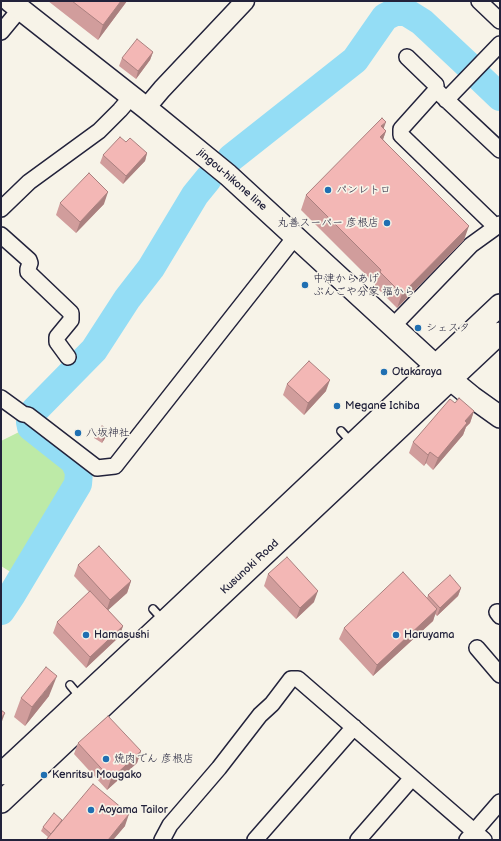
<!DOCTYPE html>
<html>
<head>
<meta charset="utf-8">
<style>
  body { margin:0 }
  #map { position:relative; width:501px; height:841px; overflow:hidden; background:#f7f3e8; font-family:"Balsamiq Sans",sans-serif }
  canvas { display:block }
  .frame { position:absolute; inset:0; border:2px solid #22223b; pointer-events:none }
</style>
</head>
<body>
<div id="map">
<canvas width="501" height="841"></canvas>
<div class="frame"></div>
</div>
<script>
const ctx = document.querySelector('canvas').getContext('2d');
ctx.lineJoin = 'round';
function fillPath(path, color) { ctx.fillStyle = color; ctx.fill(path, 'evenodd'); }
const poly = rows => new Path2D(rows.map(r => 'M' + r).join(''));
function strokePath(path, color, width, dash) { ctx.strokeStyle = color; ctx.lineWidth = width; ctx.lineCap = dash ? 'butt' : 'round'; ctx.setLineDash(dash || []); ctx.stroke(path); }
function write(font, color, halo, rows, align = 'center') {
  ctx.font = font + ' "Balsamiq Sans","Klee One",sans-serif'; ctx.lineWidth = 3.5; ctx.setLineDash([]); ctx.textBaseline = 'middle'; ctx.strokeStyle = halo; ctx.fillStyle = color; for (const [text, x, y, turn = 0] of rows) {
    ctx.save(); ctx.translate(x, y); ctx.rotate((+turn || 0) * Math.PI / 180); ctx.textAlign = isNaN(turn) ? turn : align; if (halo) ctx.strokeText(text, 0, 0); ctx.fillText(text, 0, 0); ctx.restore();
  }
}
fillPath(poly([
  [29,427,30,436,72,465,75,473,74,480,17,576,1,566,1,441]
]), '#bdeaa7');
strokePath(poly([
  [477,75,500,97],
  [231,158,355,60,385,17,395,12,406,12,422,22,470,67],
  [1,611,11,596,78,484,79,472,74,461,31,427,30,422,35,410,94,350,127,299,151,268,195,195,208,179]
]), '#94ddf5', 28);
const service = poly([
  [341,431,352,443],
  [153,609,164,621],
  [70,685,80,697]
]);
const minor = poly([
  [479,1,500,21],
  [1,32,20,9],
  [407,57,436,85,436,90],
  [446,100,500,44],
  [1,209,29,182,99,131,120,110,132,96],
  [495,226,401,135,401,129,436,90,500,150],
  [1,235,29,260,30,263,28,269,28,272,71,313,71,320,57,337,57,342,68,357],
  [393,326,471,245,500,224],
  [1,398,23,414,28,415,97,468,115,466,295,237],
  [497,612,500,616],
  [477,648,500,675],
  [162,840,170,825,219,768,260,715,272,704,291,679,298,679,484,840],
  [255,840,354,727],
  [358,840,412,778],
  [467,840,500,802]
]);
const tertiary = poly([
  [146,108,162,89,245,1]
]);
const secondary = poly([
  [10,1,146,108,228,175,450,379,472,397,500,417],
  [1,774,164,622,500,305],
  [1,802,500,333]
]);
strokePath(service, '#22223b', 10);
strokePath(minor, '#22223b', 18);
strokePath(tertiary, '#22223b', 21);
strokePath(secondary, '#22223b', 24);
strokePath(service, '#f7f3e8', 7);
strokePath(minor, '#f7f3e8', 15);
strokePath(tertiary, '#f7f3e8', 18);
strokePath(secondary, '#f7f3e8', 21);
fillPath(poly([
  [48,1,127,1,98,40],
  [153,52,150,60,136,79,119,66,122,58],
  [384,129,386,131,383,139,464,240,397,308,375,286,375,284,301,210,306,195],
  [147,153,145,161,123,184,100,163,103,155],
  [60,203,104,204,76,233,56,215],
  [287,384,326,391,304,415,283,395],
  [455,403,474,411,470,423,466,427,463,435,433,470,426,463,424,466,409,453,413,442],
  [96,434,107,435,102,443,94,438],
  [78,565,131,581,127,593,108,610,123,626,119,637,86,668,53,633,57,622,89,592,74,576],
  [268,574,314,602,296,619,264,586],
  [461,588,458,596,437,616,435,614,433,621,373,676,339,639,344,628,427,598,428,595],
  [49,696,25,726,14,717,21,698],
  [78,743,141,751,137,763,107,790,74,754],
  [62,820,125,826,113,840,46,840,48,837,41,831,43,827]
]), '#d19d9c');
fillPath(poly([
  [121,1,127,1,98,40,103,25],
  [153,52,150,60,136,79,138,71],
  [386,122,381,136,386,131,381,145,375,151,381,126],
  [147,153,145,161,123,184,126,176],
  [108,192,104,204,76,233,80,222],
  [469,226,464,240,397,308,402,294],
  [330,380,326,391,304,415,308,403],
  [474,411,470,423,466,427,463,435,433,470,438,458,465,421],
  [109,431,107,435,102,443,103,439],
  [430,452,426,463,424,466,428,455],
  [131,581,127,593,106,612,110,600],
  [461,588,458,596,437,616,440,608],
  [318,591,314,602,296,619,300,608],
  [437,609,433,621,373,676,377,665],
  [123,626,119,637,86,668,90,657],
  [57,676,49,696,25,726,32,707],
  [5,713,1,724,1,718],
  [141,751,137,763,107,790,111,779],
  [129,814,125,826,113,840,108,840]
]), '#aa807f');
const building = poly([
  [72,1,121,1,103,25,72,1],
  [137,39,153,52,138,71,122,58,137,39],
  [382,118,386,122,381,126,386,131,380,137,469,226,402,294,380,272,381,270,306,195,382,118],
  [120,137,126,142,130,138,147,153,126,176,103,155,120,137],
  [89,173,108,192,80,222,60,203,89,173],
  [309,361,330,380,308,403,287,384,309,361],
  [459,398,474,411,465,421,467,423,438,458,430,452,428,455,413,442,450,399,455,403,459,398],
  [102,426,109,431,103,439,96,434,102,426],
  [99,546,131,581,110,600,78,565,99,546],
  [287,557,318,591,300,608,268,574,287,557],
  [403,572,437,609,377,665,344,628,403,572],
  [450,575,461,588,440,608,428,595,450,575],
  [90,591,123,626,90,657,57,622,90,591],
  [46,667,57,676,32,707,21,698,46,667],
  [1,710,5,713,1,718,1,710],
  [108,716,141,751,111,779,78,743,108,716],
  [93,784,129,814,108,840,46,840,93,784],
  [54,813,62,820,51,834,43,827,54,813]
]);
fillPath(building, '#f3b7b5');
strokePath(building, '#aa807f', 1);
for (const [x, y, r, color] of [
  [328,190,4,"#1f6fb2"],
  [387,223,4,"#1f6fb2"],
  [305,285,4,"#1f6fb2"],
  [418,328,4,"#1f6fb2"],
  [384,372,4,"#1f6fb2"],
  [337,406,4,"#1f6fb2"],
  [78,433,4,"#1f6fb2"],
  [86,635,4,"#1f6fb2"],
  [396,635,4,"#1f6fb2"],
  [106,759,4,"#1f6fb2"],
  [44,775,4,"#1f6fb2"],
  [91,810,4,"#1f6fb2"]
]) { const dot = new Path2D(); dot.arc(x, y, r, 0, 2 * Math.PI); ctx.fillStyle = color; ctx.fill(dot); strokePath(dot, '#f7f3e8', 1.5); }
write('11px', '#22223b', '#f7f3e8', [
  ["jingou-hikone line",232,180,41],
  ["Kusunoki Road",250,567,-43]
]);
write('11px', '#22223b', '#f7f3e8', [
  ["パンレトロ",336,190],
  ["丸善スーパー 彦根店",379,223,"right"],
  ["中津からあげ",313,279],
  ["ぶんごや分家 福から",313,292],
  ["シェスタ",426,328],
  ["Otakaraya",392,372],
  ["Megane Ichiba",345,406],
  ["八坂神社",86,433],
  ["Hamasushi",94,635],
  ["Haruyama",404,635],
  ["焼肉でん 彦根店",114,759],
  ["Kenritsu Mougako",52,775],
  ["Aoyama Tailor",99,810]
], 'left');
</script>
</body>
</html>
